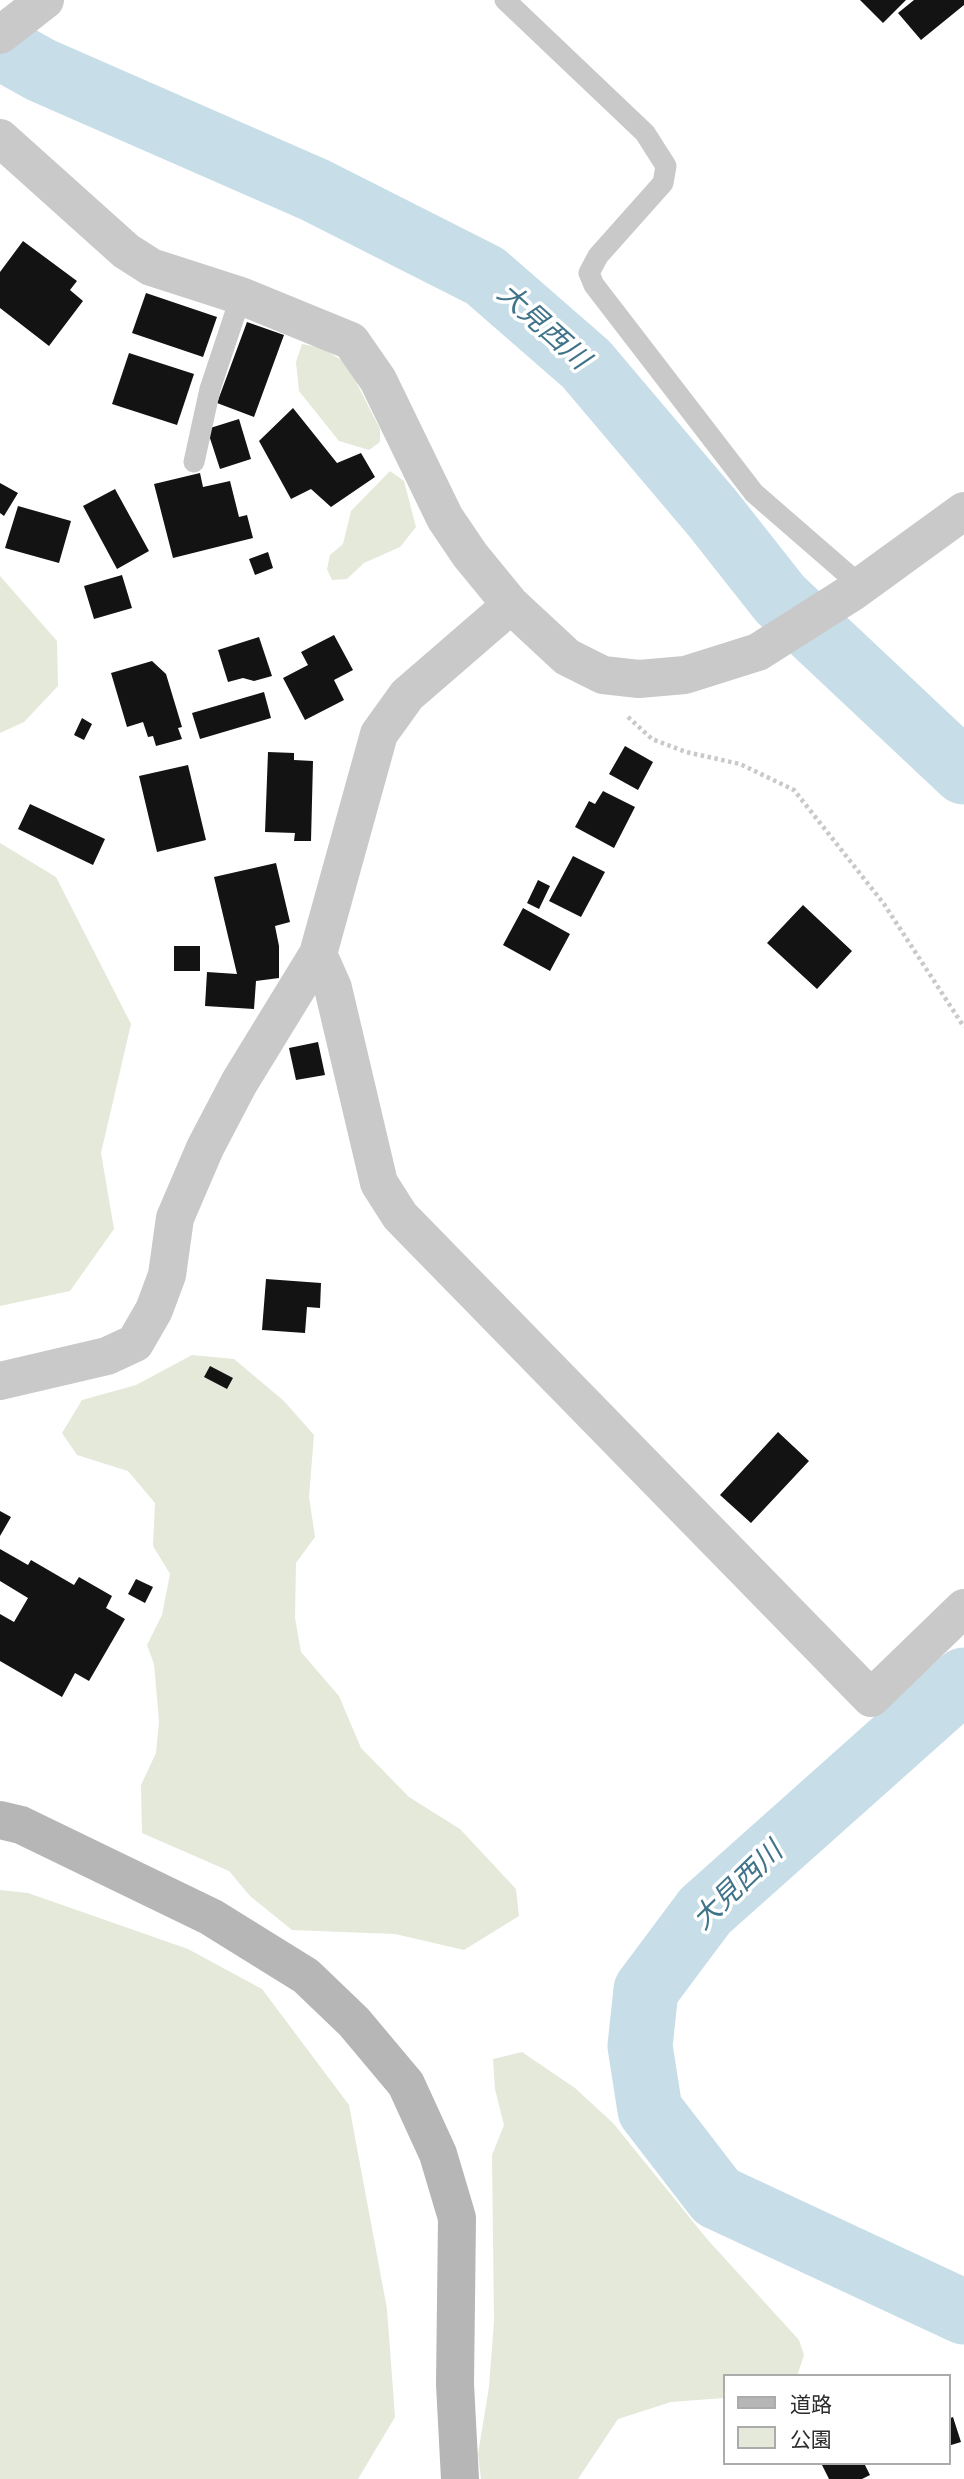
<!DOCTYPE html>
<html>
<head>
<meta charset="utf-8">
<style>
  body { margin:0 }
  #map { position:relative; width:964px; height:2479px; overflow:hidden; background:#fff; font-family:Figtree,"Noto Sans JP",sans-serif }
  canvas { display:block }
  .legend { position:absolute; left:723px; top:2374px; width:228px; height:91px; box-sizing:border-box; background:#fff; border:2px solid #ababab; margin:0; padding:9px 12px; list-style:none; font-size:21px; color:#2c2c2c }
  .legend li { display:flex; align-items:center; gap:14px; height:35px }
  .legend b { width:35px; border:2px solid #ababab }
</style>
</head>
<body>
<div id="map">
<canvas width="964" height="2479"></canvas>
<ul class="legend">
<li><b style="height:9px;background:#b6b6b6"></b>道路</li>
<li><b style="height:19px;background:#e4e9da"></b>公園</li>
</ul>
</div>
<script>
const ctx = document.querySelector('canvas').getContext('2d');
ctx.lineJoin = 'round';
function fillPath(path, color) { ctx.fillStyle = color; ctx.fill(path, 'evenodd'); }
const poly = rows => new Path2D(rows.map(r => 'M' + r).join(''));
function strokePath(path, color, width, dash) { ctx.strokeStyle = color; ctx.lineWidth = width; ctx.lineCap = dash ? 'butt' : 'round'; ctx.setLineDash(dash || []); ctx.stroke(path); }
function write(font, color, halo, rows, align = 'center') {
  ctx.font = font + ' Figtree,"Noto Sans JP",sans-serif'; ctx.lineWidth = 7; ctx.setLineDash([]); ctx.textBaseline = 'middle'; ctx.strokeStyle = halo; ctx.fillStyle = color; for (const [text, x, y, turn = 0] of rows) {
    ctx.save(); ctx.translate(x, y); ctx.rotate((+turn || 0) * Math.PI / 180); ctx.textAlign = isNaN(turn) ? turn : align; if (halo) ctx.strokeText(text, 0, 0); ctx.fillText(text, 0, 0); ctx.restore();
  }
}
fillPath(poly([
  [302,344,322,348,343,361,350,370,380,429,380,442,369,450,339,441,299,391,296,362],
  [390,471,404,481,416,527,400,547,364,563,347,579,332,580,327,569,330,555,343,544,351,511],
  [0,576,57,641,58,686,24,722,0,733],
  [0,843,56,877,131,1024,101,1153,114,1229,70,1291,0,1306],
  [192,1355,234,1359,284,1401,314,1435,309,1497,315,1537,296,1563,295,1618,301,1652,339,1696,361,1748,409,1797,460,1829,516,1889,519,1916,464,1950,395,1934,292,1930,250,1896,229,1871,142,1833,141,1785,156,1753,159,1721,154,1664,147,1645,162,1615,170,1574,153,1546,155,1503,128,1471,77,1455,62,1433,82,1400,136,1385],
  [0,1890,28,1893,188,1949,262,1989,349,2105,387,2309,395,2417,358,2479,0,2479],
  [522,2052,575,2088,613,2123,707,2239,799,2340,804,2355,797,2376,724,2376,724,2398,671,2402,618,2419,578,2479,481,2479,478,2454,489,2387,494,2321,492,2155,504,2125,495,2089,493,2059]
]), '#e4e9da');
strokePath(poly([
  [0,47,41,70,315,190,485,276,586,364,713,514,780,599,964,772],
  [964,1680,705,1911,646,1990,640,2046,650,2110,717,2197,964,2312]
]), '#c7dee8', 65);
fillPath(poly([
  [860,0,906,0,883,23],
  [914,0,964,0,964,5,921,40,898,13],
  [23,241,77,281,70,290,83,301,49,346,0,308,0,272],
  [146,293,217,317,203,357,132,333],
  [247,322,284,335,254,417,217,403],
  [129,353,194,374,177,425,112,404],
  [293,408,337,463,361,453,375,477,331,507,311,489,291,499,259,441],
  [239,419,251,459,220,469,207,429],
  [200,473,203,487,230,481,239,517,247,515,253,538,173,558,154,484],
  [0,483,18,493,4,516,0,513],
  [115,489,149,551,117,569,83,506],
  [18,506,71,521,59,563,5,548],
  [268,552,273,568,255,575,249,559],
  [122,575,132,608,94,619,84,586],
  [334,635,353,670,334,680,344,700,305,720,283,678,308,665,301,652],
  [259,637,272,676,254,681,243,678,228,682,218,650],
  [152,661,166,674,182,727,178,728,182,739,156,746,153,736,148,737,143,722,127,727,111,673],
  [264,692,271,718,200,739,192,713],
  [82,718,92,724,84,740,74,735],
  [625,746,653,762,638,790,609,774],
  [268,752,294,753,294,760,313,761,311,841,294,841,295,833,265,832],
  [188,765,206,840,157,852,139,776],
  [603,791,635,807,614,848,575,827,589,801,595,804],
  [30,804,105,839,93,865,18,829],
  [573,856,605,872,581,917,549,901],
  [276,863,290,922,275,926,279,946,279,978,256,981,254,1009,205,1006,207,972,237,974,214,877],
  [538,880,550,886,539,909,527,903],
  [803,905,852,951,817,989,767,943],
  [523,908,570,934,550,971,503,945],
  [174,946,200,946,200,971,174,971],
  [318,1042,325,1075,296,1080,289,1048],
  [266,1279,321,1283,320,1308,307,1307,305,1333,262,1330],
  [210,1366,233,1378,227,1389,204,1377],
  [778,1432,809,1461,751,1523,720,1495],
  [0,1511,11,1517,0,1536],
  [0,1549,28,1565,31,1560,74,1585,79,1577,112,1596,106,1608,125,1619,89,1681,75,1673,62,1697,0,1661,0,1614,14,1622,28,1598,0,1581],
  [136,1579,153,1587,145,1603,128,1594],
  [953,2417,961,2442,948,2446,948,2419],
  [821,2463,864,2463,870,2475,862,2479,829,2479]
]), '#131313');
strokePath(poly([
  [628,717,652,739,686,752,740,764,794,790,884,904,964,1027]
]), '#c9c9c9', 4.5, [3.5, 3.5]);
strokePath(poly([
  [505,0,645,133,666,166,663,183,598,256,589,273,594,285,754,493,861,586],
  [194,462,210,389,241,296]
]), '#c9c9c9', 21);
strokePath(poly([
  [0,35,45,0],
  [0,138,126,251,151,267,241,296,351,341,378,380,445,518,470,555,511,605,567,657,603,675,639,679,685,675,758,652,851,593,964,511],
  [318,954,333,988,379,1183,400,1216,871,1698,964,1608],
  [0,1381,107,1356,135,1343,154,1310,167,1275,175,1218,205,1148,239,1083,318,954,379,734,407,695,511,605]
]), '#c9c9c9', 38);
strokePath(poly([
  [0,1820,21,1825,211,1917,306,1976,354,2022,406,2084,438,2154,457,2218,455,2384,460,2479]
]), '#b6b6b6', 38);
write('italic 28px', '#3f7389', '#fff', [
  ["大見西川",543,327,42],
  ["大見西川",738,1886,-44]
]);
</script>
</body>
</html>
